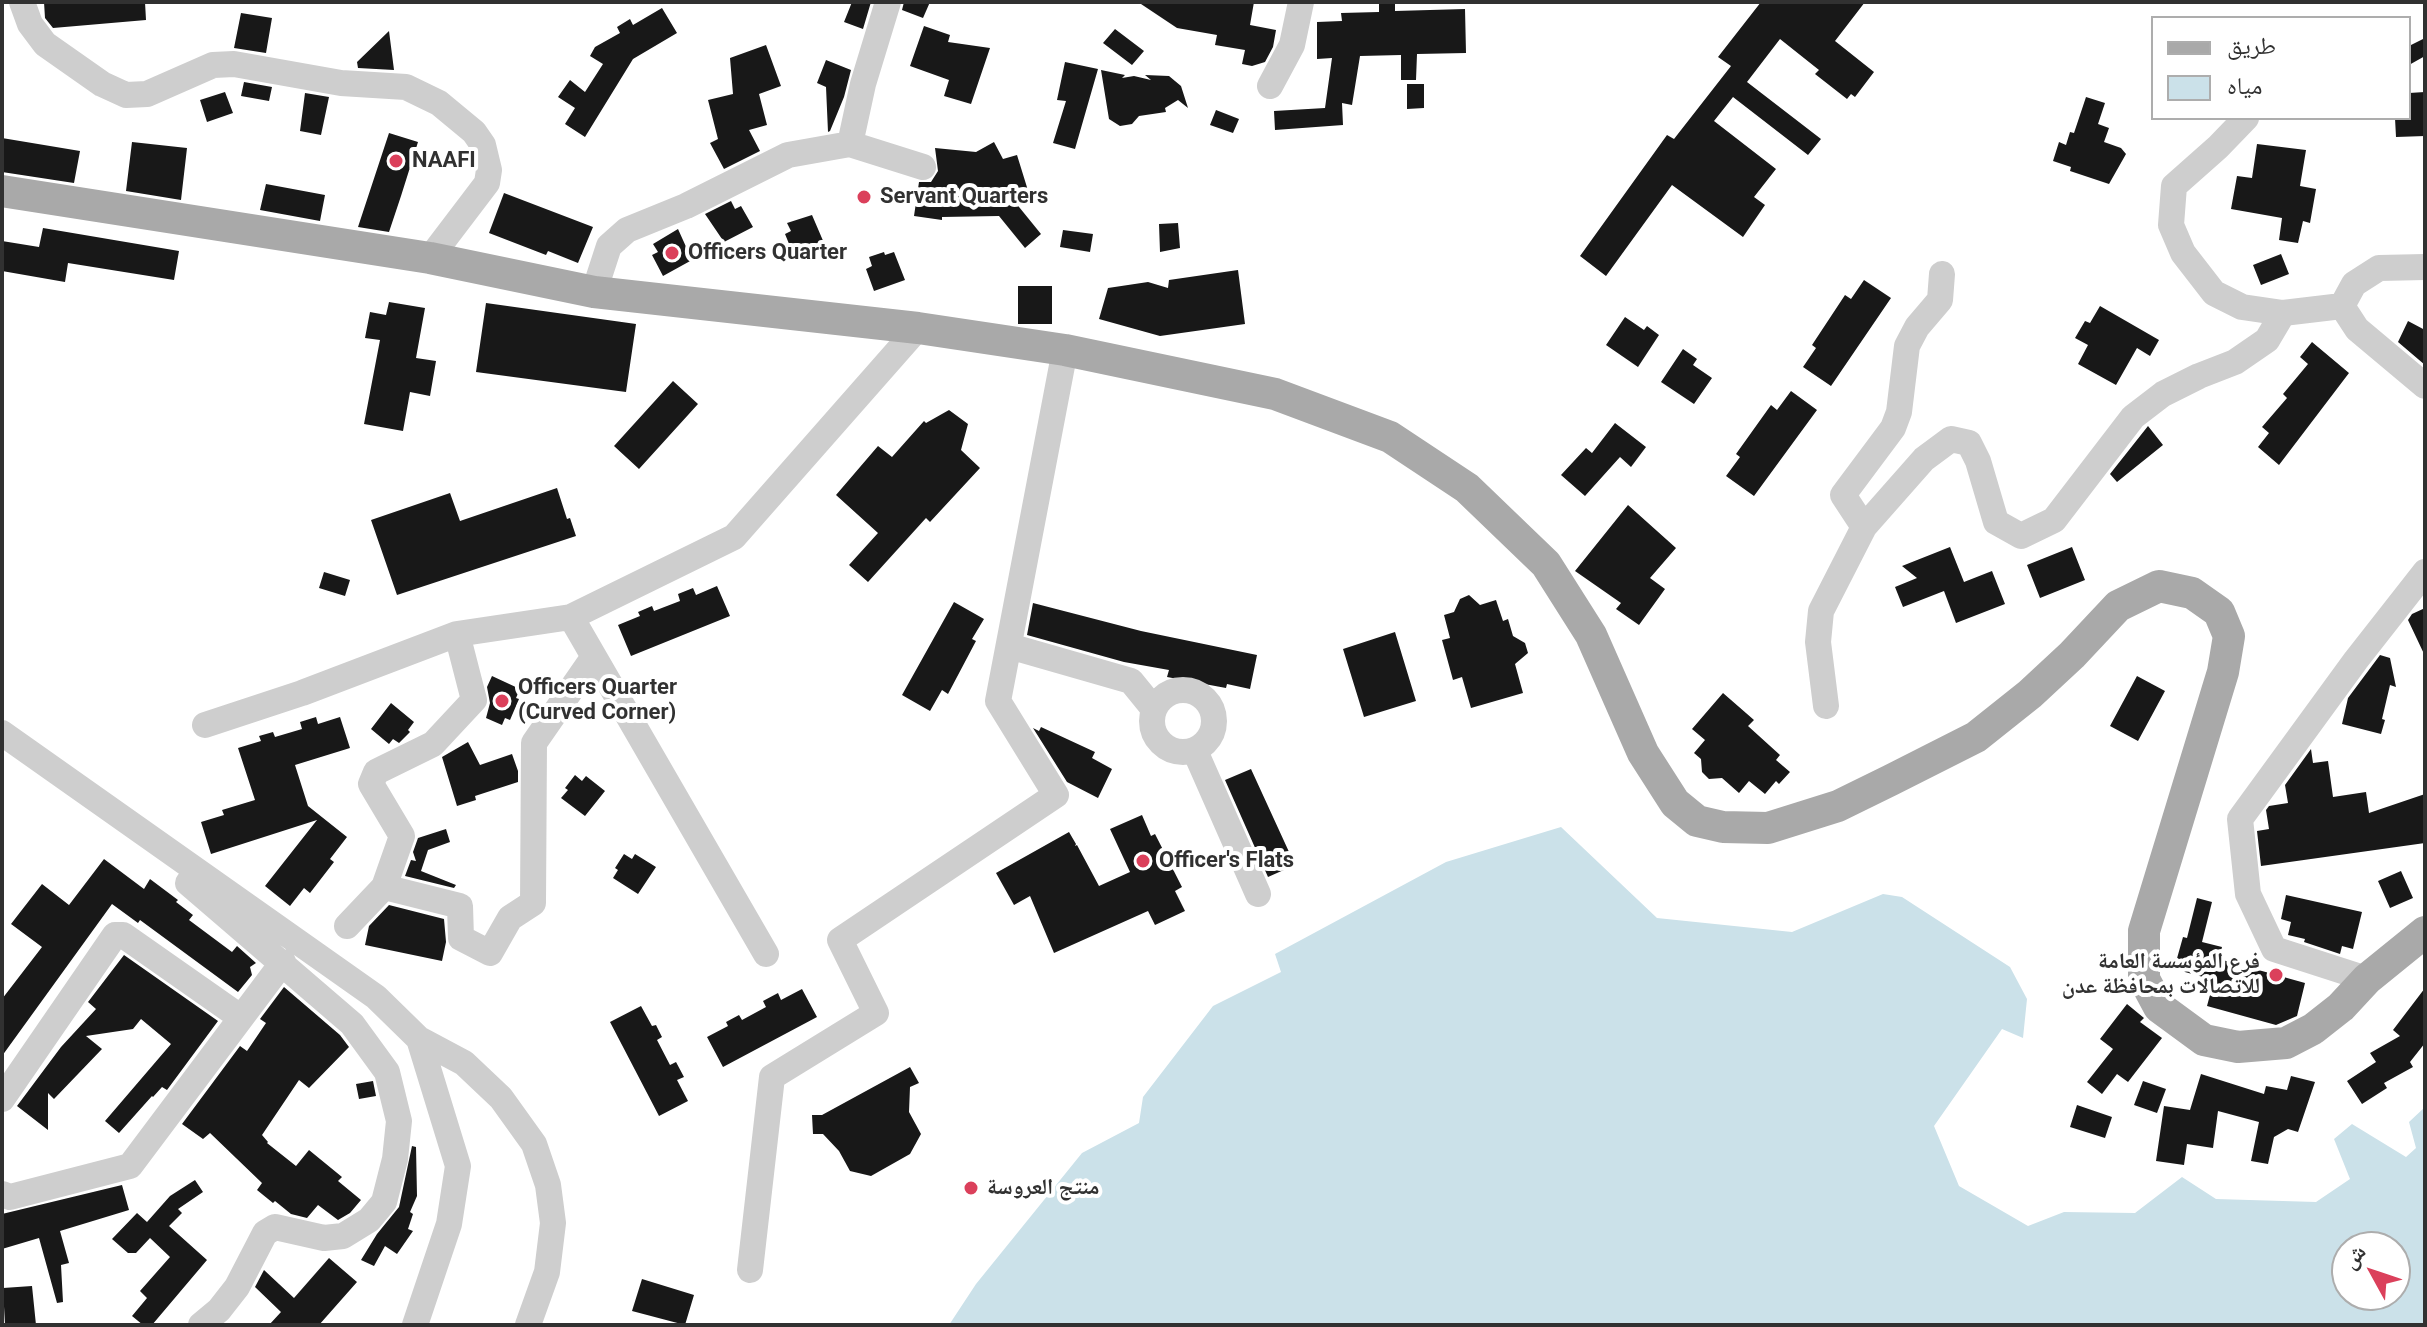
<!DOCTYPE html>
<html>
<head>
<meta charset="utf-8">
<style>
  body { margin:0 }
  #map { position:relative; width:2427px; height:1327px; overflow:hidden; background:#fff; font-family:Roboto,"Noto Naskh Arabic",sans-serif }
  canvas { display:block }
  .frame { position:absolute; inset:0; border:4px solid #313131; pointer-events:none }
  .legend { position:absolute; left:2151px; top:16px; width:260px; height:104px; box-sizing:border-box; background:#fff; border:2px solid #adadad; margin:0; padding:10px 14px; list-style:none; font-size:24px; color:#313131 }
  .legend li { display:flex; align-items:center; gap:16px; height:40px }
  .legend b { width:40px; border:2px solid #adadad }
  .north { position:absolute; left:2331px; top:1231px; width:80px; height:80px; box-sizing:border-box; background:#fff; border:2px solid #adadad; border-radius:50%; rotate:310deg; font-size:22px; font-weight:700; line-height:32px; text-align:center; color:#313131 }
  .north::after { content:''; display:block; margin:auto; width:28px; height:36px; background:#db405b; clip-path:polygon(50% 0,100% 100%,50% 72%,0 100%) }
</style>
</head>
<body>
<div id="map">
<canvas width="2427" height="1327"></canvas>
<div class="frame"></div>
<ul class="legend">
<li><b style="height:10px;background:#a9a9a9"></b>طريق</li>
<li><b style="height:22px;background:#cbe1e9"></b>مياه</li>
</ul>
<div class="north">ش</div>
</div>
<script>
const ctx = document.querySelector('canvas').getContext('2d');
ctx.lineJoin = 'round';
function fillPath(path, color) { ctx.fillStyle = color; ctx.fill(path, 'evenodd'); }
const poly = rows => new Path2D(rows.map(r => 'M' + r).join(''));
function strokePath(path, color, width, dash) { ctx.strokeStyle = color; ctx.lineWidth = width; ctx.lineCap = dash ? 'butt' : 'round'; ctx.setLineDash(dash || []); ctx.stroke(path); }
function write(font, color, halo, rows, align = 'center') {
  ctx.font = font + ' Roboto,"Noto Naskh Arabic",sans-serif'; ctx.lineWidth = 8; ctx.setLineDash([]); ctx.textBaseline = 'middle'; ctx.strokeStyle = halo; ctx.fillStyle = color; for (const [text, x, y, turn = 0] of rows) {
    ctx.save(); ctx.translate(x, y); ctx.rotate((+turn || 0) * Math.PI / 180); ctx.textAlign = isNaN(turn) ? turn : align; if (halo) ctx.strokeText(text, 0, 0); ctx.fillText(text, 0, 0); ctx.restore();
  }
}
fillPath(poly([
  [1561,827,1657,918,1792,932,1883,894,1902,897,2010,967,2027,999,2023,1038,2002,1029,1934,1126,1959,1186,2028,1226,2064,1212,2135,1213,2182,1177,2216,1199,2316,1202,2350,1179,2334,1139,2352,1124,2406,1157,2416,1148,2409,1122,2425,1107,2425,1325,949,1325,976,1284,1082,1153,1139,1123,1143,1097,1213,1006,1281,972,1275,954,1446,862],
  [2347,1247,2395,1247,2395,1295,2347,1295]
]), '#cbe1e9');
fillPath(poly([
  [44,2,145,2,146,20,53,28,45,18],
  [852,2,871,2,863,29,844,22],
  [904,2,930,2,923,18,902,10],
  [1138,2,1254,2,1250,25,1276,30,1273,47,1265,62,1252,66,1242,64,1245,50,1215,45,1217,35,1177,28],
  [1379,2,1395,2,1395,11,1465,9,1466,53,1417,54,1416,80,1401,80,1401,55,1360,56,1352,105,1342,103,1343,125,1275,130,1274,111,1325,108,1332,58,1317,59,1317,22,1342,21,1341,13,1379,12],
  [1761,2,1865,2,1835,41,1874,72,1855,97,1851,94,1847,99,1815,74,1819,70,1780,39,1747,82,1821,139,1808,155,1733,97,1714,121,1776,169,1754,197,1765,205,1743,237,1672,185,1606,276,1580,256,1667,135,1674,139,1731,66,1718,57],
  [662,8,677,33,633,59,585,137,565,124,575,108,558,97,570,80,585,92,603,64,590,56,595,47,620,33,617,27,630,19,633,25],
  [241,13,272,18,266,53,234,48],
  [924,26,950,35,948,42,990,48,971,104,944,96,949,80,910,66],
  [1115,29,1144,51,1132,65,1103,43],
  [389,31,394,70,358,68,357,62],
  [2425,38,2425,56,2409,65,2409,46],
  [766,45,781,86,759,94,767,125,749,130,760,151,724,169,710,143,718,139,708,100,733,94,730,58],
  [826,60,851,70,844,97,830,131,828,132,826,87,817,83],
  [1065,62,1098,69,1075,149,1053,143,1066,101,1057,100],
  [1101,70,1125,75,1122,78,1134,76,1151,80,1145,75,1169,76,1181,86,1188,108,1178,100,1165,108,1166,112,1139,116,1132,124,1120,126,1109,119],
  [244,82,272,87,269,101,241,96],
  [1407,84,1424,84,1424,108,1407,109],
  [225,92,233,113,207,122,200,100],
  [2425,92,2425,136,2396,137,2395,118,2409,118,2409,93],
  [305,93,329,97,321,135,300,131],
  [2086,97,2105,103,2098,124,2109,128,2104,142,2121,148,2126,154,2109,184,2070,171,2071,167,2053,161,2059,142,2066,145,2070,132,2074,133],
  [1216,110,1239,119,1233,133,1210,125],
  [389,133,418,142,401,196,389,232,358,227],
  [2,138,80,151,74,183,2,172],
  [132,142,187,148,181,200,126,191],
  [994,142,1003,159,1017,155,1030,197,1015,202,1041,234,1025,248,999,216,942,217,942,220,914,216,919,182,931,182,938,171,935,148,976,152],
  [2257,144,2306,150,2300,186,2316,189,2310,223,2303,221,2298,243,2279,240,2282,218,2231,209,2237,176,2252,178],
  [266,184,325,195,320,221,260,210],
  [504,193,593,227,578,263,548,251,546,255,489,233],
  [731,201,735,209,741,206,753,227,724,242,705,214],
  [812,215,824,243,794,256,785,234,791,231,787,223],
  [1178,223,1180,248,1160,252,1159,224],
  [43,228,179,251,174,280,68,263,65,282,2,271,2,241,39,247],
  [678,229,692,260,663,276,652,255,658,252,653,244],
  [1063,230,1093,234,1090,252,1060,247],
  [884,252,885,255,894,252,905,280,874,291,866,269,872,266,869,257],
  [2281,254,2289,274,2261,285,2253,265],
  [1238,270,1245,324,1160,336,1099,319,1108,288,1148,282,1168,288,1169,280],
  [1864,280,1891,298,1831,386,1803,367,1816,348,1812,345,1845,295,1851,299],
  [1018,286,1052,286,1052,324,1018,324],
  [389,302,425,308,416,358,436,361,430,396,410,392,403,431,364,424,380,340,365,338,370,312,386,315],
  [486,303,636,324,626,392,476,372],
  [2100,306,2159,340,2150,356,2137,348,2116,385,2078,364,2088,345,2075,338,2085,321,2090,323],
  [1625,317,1644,330,1647,326,1659,335,1638,367,1606,345],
  [2408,321,2425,330,2425,365,2398,342],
  [2312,342,2349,373,2279,465,2258,447,2269,433,2262,427,2287,398,2283,394,2308,364,2300,357],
  [1683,349,1697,359,1693,365,1712,378,1694,404,1661,382],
  [673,381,698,404,639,469,614,446],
  [1791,391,1817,410,1754,496,1726,476,1740,457,1736,454,1771,405,1777,410],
  [949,410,968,424,961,450,980,468,930,522,926,518,868,582,849,565,878,533,836,495,878,446,892,457,924,421,926,423],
  [1615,423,1646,447,1631,467,1620,457,1585,496,1561,475,1586,448,1592,453],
  [2148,426,2163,445,2117,482,2110,474],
  [557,488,567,519,570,518,576,536,397,595,371,520,450,493,460,521],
  [1628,505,1676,548,1650,578,1665,589,1639,625,1616,609,1621,603,1575,571],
  [1950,547,1964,582,1992,571,2005,604,1956,623,1944,591,1903,607,1895,587,1917,578,1902,566],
  [2072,547,2085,580,2040,598,2027,565],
  [324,572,350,580,345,596,319,588],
  [717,586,730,616,631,656,618,625,640,616,638,612,652,606,654,611,680,601,678,594,693,588,696,595],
  [1469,595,1480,605,1496,600,1503,621,1508,619,1513,636,1525,643,1528,653,1515,664,1523,693,1471,708,1462,677,1453,680,1442,640,1450,638,1444,615,1454,612,1460,599],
  [954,602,984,619,972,639,976,641,948,694,942,690,930,711,902,695],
  [1033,603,1141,631,1257,655,1250,689,1227,684,1226,688,1167,677,1169,670,1124,662,1027,635],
  [2425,608,2425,656,2408,620,2412,614],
  [1395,632,1416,701,1364,717,1343,649],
  [2380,655,2390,658,2396,687,2390,685,2382,719,2385,720,2381,734,2342,724,2348,698],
  [492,676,520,689,516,698,519,699,510,720,505,718,502,725,486,718,490,703,487,687],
  [2137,676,2165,691,2138,741,2110,726],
  [1723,693,1754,720,1748,726,1780,755,1776,760,1790,772,1779,784,1776,781,1765,794,1749,781,1739,793,1722,778,1709,779,1702,772,1701,759,1694,753,1705,740,1692,729],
  [391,703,414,722,408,730,410,732,399,743,393,739,389,744,371,729],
  [316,717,318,724,340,717,350,748,295,765,308,806,347,837,330,859,334,862,310,893,304,888,290,906,265,886,317,820,211,854,201,822,224,815,222,810,255,800,238,748,261,741,259,736,273,732,275,737,302,729,300,722],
  [1041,727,1095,752,1092,758,1112,769,1098,798,1067,782,1033,728,1039,731],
  [468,742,480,765,512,754,518,771,518,782,475,796,476,800,457,806,442,757],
  [2311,749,2313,763,2328,761,2333,797,2366,792,2369,813,2425,794,2425,843,2261,866,2257,831,2269,829,2266,810,2269,806,2288,803,2285,785],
  [1251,769,1295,865,1268,877,1225,780],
  [575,775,582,781,586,776,605,791,585,816,561,798,568,790,565,788],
  [1142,815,1151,836,1155,834,1182,887,1175,891,1185,911,1155,925,1148,911,1054,953,1030,896,1014,905,996,873,1069,832,1076,844,1075,846,1077,845,1099,886,1130,872,1110,829],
  [446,829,450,842,428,850,421,871,456,885,454,888,405,876,411,860,416,861,413,852,418,838],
  [624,854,632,859,635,854,656,867,638,894,613,878,618,870,615,868],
  [104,859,144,889,150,879,178,900,176,902,193,915,189,920,232,952,237,946,256,963,250,967,252,975,238,992,140,920,138,923,112,904,2,1056,2,999,42,947,11,924,42,884,69,905],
  [2401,871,2413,898,2390,908,2378,881],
  [2286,895,2362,912,2353,949,2342,946,2340,954,2304,942,2305,939,2288,935,2291,922,2281,919],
  [2197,898,2212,902,2202,942,2222,947,2219,959,2305,983,2297,1016,2276,1025,2207,1006,2214,980,2174,969,2183,937,2187,938],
  [389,905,444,919,446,942,442,961,365,945,369,926],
  [124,955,218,1021,167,1090,162,1087,153,1097,152,1096,119,1133,105,1121,171,1044,141,1019,133,1029,86,1036,102,1049,54,1099,48,1093,48,1130,17,1106,61,1047,96,1009,88,1002],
  [284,987,340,1035,349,1047,309,1088,299,1080,262,1135,268,1142,267,1143,296,1166,309,1150,342,1177,338,1181,361,1200,350,1213,338,1220,318,1205,307,1218,291,1214,275,1201,273,1203,257,1190,262,1183,210,1133,203,1139,182,1124,240,1046,247,1051,266,1023,260,1019],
  [2425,988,2425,1043,2410,1062,2413,1067,2384,1083,2387,1088,2362,1104,2347,1081,2376,1062,2370,1053,2400,1036,2393,1030],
  [802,989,817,1017,723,1067,707,1037,728,1026,726,1022,739,1015,742,1020,766,1007,763,1001,778,993,781,1000],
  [2127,1004,2144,1018,2140,1022,2162,1038,2128,1082,2117,1074,2102,1094,2087,1082,2113,1049,2100,1039],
  [641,1006,652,1026,656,1025,662,1037,657,1040,670,1065,676,1062,684,1077,677,1080,688,1101,659,1116,610,1022],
  [910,1067,919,1083,910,1087,909,1112,921,1134,910,1154,871,1176,850,1171,839,1151,823,1134,813,1134,812,1115,822,1115],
  [2201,1074,2264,1094,2266,1086,2287,1090,2291,1076,2315,1082,2298,1132,2288,1129,2274,1137,2268,1164,2251,1161,2259,1122,2218,1111,2213,1148,2187,1144,2184,1165,2156,1161,2164,1106,2190,1110],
  [373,1081,376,1096,359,1099,356,1084],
  [2143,1081,2166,1089,2157,1113,2134,1105],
  [2077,1105,2112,1117,2105,1138,2070,1127],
  [412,1146,416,1147,417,1196,410,1212,413,1214,408,1229,413,1231,397,1254,385,1246,374,1266,361,1260,377,1234,399,1207],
  [195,1180,203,1192,178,1209,182,1213,169,1226,207,1260,152,1325,143,1325,132,1316,147,1298,140,1291,170,1257,150,1238,136,1253,128,1253,112,1239,137,1213,147,1222,170,1196],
  [122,1185,129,1210,60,1231,69,1263,61,1265,63,1302,57,1303,39,1238,2,1249,2,1214],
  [329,1258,357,1282,319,1325,269,1325,281,1312,255,1287,264,1270,294,1298],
  [642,1279,694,1295,685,1325,632,1311],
  [32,1286,36,1325,5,1325,3,1288]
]), '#181818');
strokePath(poly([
  [22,2,30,24,45,44,102,84,126,95,147,94,213,65,234,64,341,83,406,87,439,103,474,132,483,145,489,170,487,183,430,258],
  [1270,86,1292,45,1301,2],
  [2246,118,2218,147,2174,186,2171,225,2183,253,2214,293,2242,307,2283,313],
  [850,144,863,84,888,2],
  [2425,267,2379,268,2354,284,2342,306,2357,329,2425,386],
  [594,292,609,246,627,230,686,206,788,155,850,144,923,167],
  [1864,527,1843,495,1893,428,1899,412,1907,346,1917,327,1940,300,1942,274],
  [571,617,766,954],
  [1009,646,1131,681,1153,708],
  '1152 721a31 31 0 1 1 62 0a31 31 0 1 1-62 0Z',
  [1826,706,1818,642,1821,611,1864,527,1924,459,1951,439,1969,443,1978,461,1996,522,2021,536,2054,520,2133,417,2163,394,2199,376,2235,362,2267,340,2283,313,2342,306],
  [205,725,302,693,457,634,571,617,734,537,918,328],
  [2,733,376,997,419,1039,464,1063,501,1098,534,1144,548,1185,553,1223,547,1272,528,1325],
  [1195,751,1258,894],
  [188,883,352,1024,387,1072,399,1121,395,1159,384,1202,369,1220,343,1236,324,1238,275,1227,265,1233,237,1287,219,1310,201,1325],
  [384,887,460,906,461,938,490,953,510,918,533,903,534,743,593,658],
  [347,926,384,887,402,836,371,784,376,772,433,744,474,700,457,634],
  [2367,979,2274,949,2248,894,2240,819,2356,660,2425,572],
  [2,1099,115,935,123,935,240,1017],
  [2,1194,10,1197,130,1166,283,962],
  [750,1270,772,1077,876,1013,840,940,1056,795,998,701,1065,350],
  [415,1325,449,1224,458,1166,419,1039]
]), '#cecece', 26);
strokePath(poly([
  [2,191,430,258,594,292,918,328,1065,350,1275,394,1390,437,1467,488,1546,564,1591,635,1643,753,1675,803,1697,821,1723,827,1768,828,1838,806,1891,780,1976,737,2030,694,2072,655,2118,606,2159,586,2192,593,2219,612,2229,636,2223,672,2144,931,2144,979,2159,1007,2204,1040,2238,1047,2286,1043,2313,1029,2341,1007,2367,979,2425,932]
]), '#a9a9a9', 32);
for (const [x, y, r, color] of [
  [396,161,8,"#db405b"],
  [864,197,8,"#db405b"],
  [672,253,8,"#db405b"],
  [502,701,8,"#db405b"],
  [1143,861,8,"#db405b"],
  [2276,975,8,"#db405b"],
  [971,1188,8,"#db405b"]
]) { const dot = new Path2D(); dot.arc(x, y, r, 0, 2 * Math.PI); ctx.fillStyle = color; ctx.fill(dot); strokePath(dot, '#fff', 3); }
write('bold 22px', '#313131', '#fff', [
  ["NAAFI",412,161],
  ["Servant Quarters",880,197],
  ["Officers Quarter",688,253],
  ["Officers Quarter",518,688],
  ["(Curved Corner)",518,713],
  ["Officer's Flats",1159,861],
  ["فرع المؤسسة العامة",2260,962,"right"],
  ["للاتصالات بمحافظة عدن",2260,987,"right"],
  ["منتج العروسة",987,1188]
], 'left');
</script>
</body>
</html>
